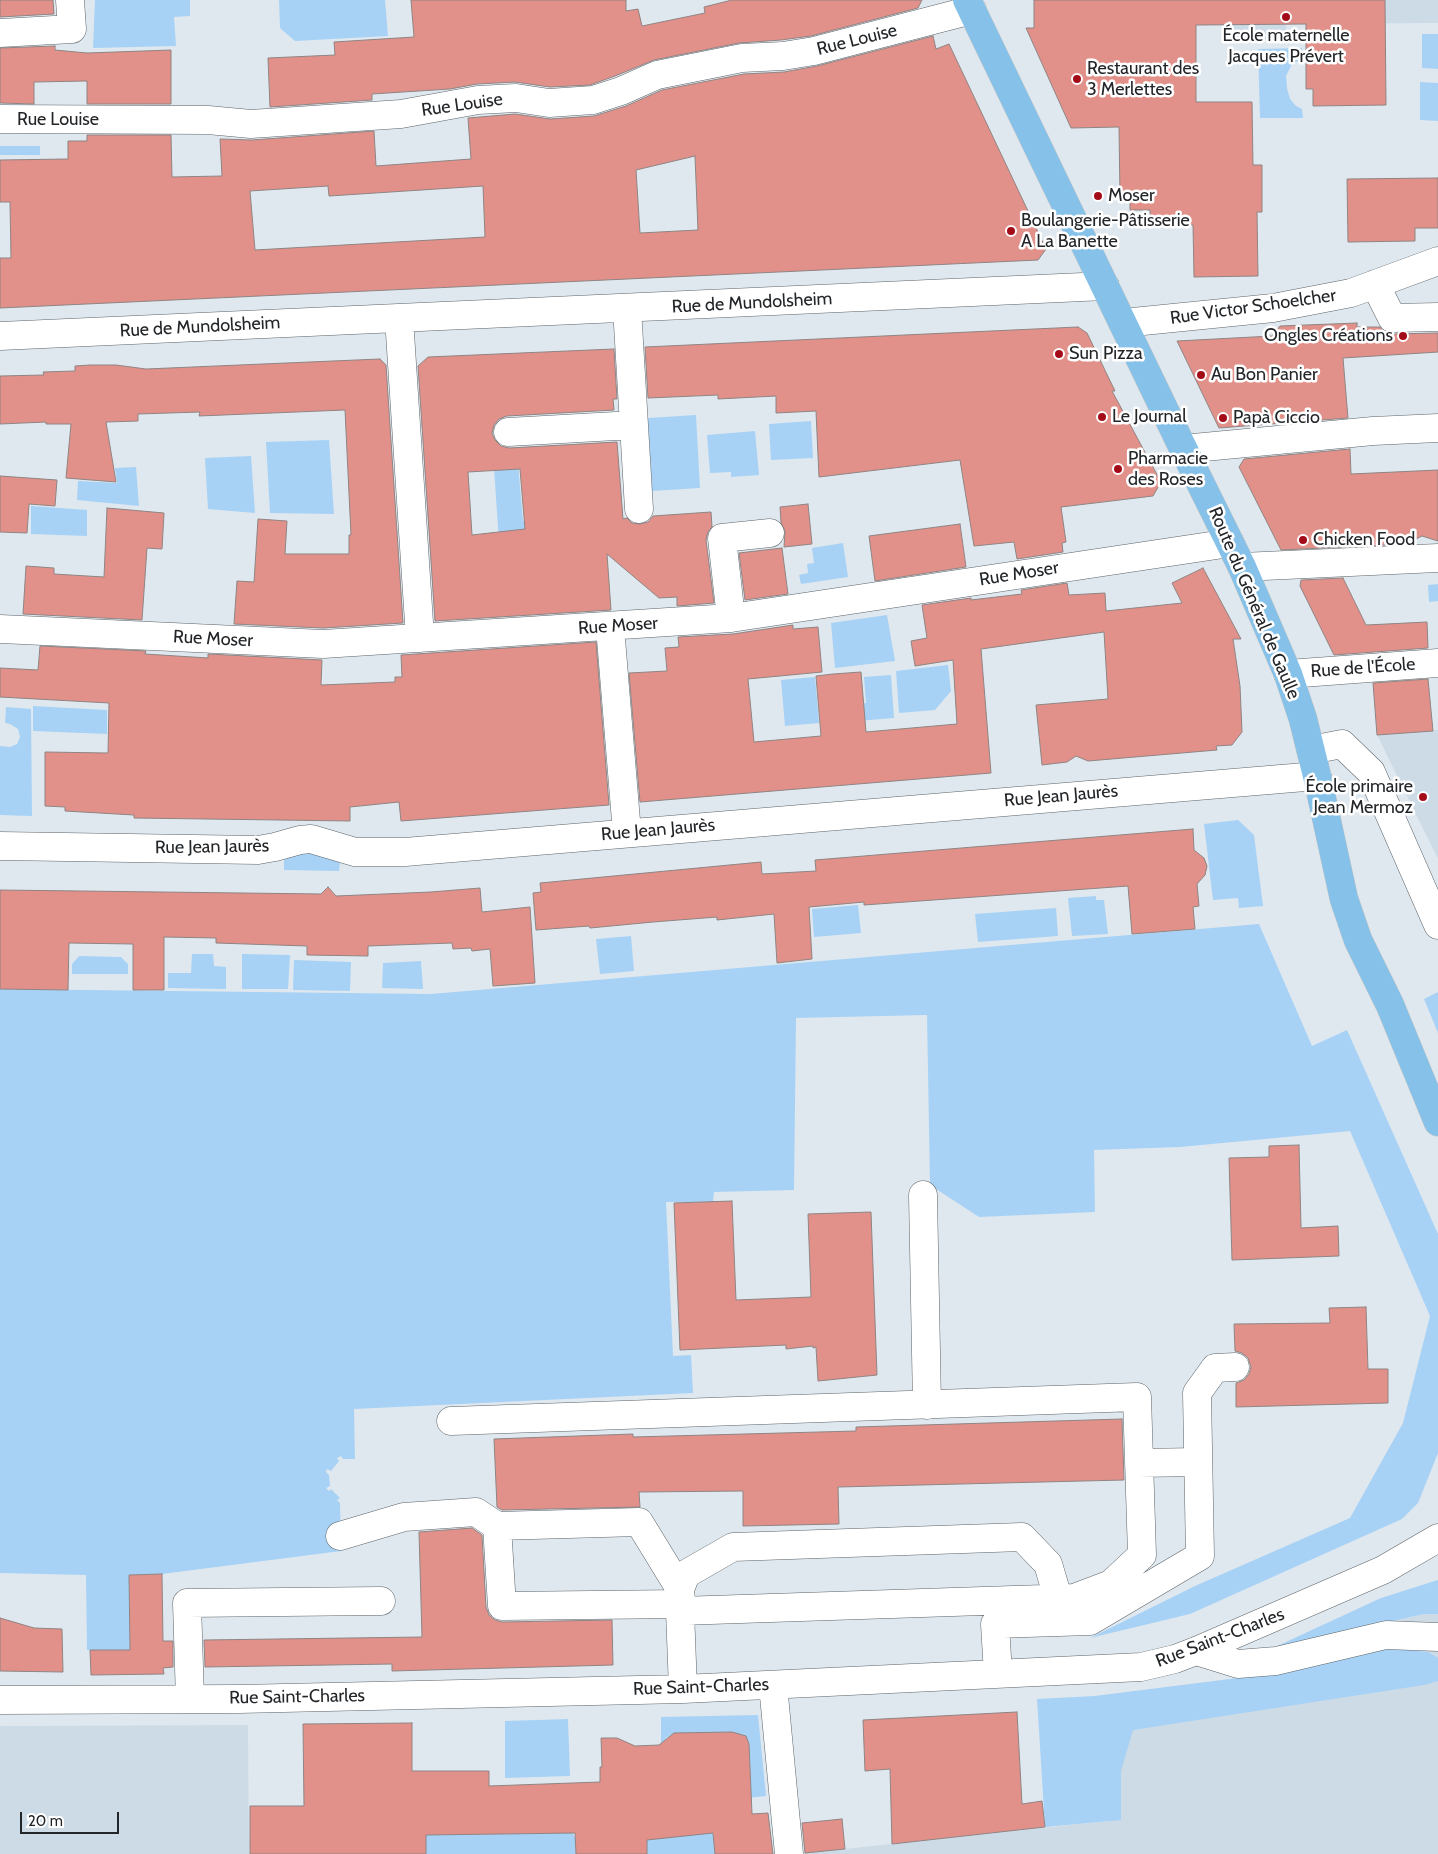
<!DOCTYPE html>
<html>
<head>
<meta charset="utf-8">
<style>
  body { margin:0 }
  #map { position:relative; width:1438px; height:1854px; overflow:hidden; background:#e0e8ef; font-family:Cabin,sans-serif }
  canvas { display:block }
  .scale { position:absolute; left:20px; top:1812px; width:99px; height:22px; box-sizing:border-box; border:2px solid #232629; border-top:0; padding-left:6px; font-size:15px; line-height:18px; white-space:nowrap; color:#232629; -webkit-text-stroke:4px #fff; paint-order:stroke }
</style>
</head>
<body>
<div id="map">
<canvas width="1438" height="1854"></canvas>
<div class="scale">20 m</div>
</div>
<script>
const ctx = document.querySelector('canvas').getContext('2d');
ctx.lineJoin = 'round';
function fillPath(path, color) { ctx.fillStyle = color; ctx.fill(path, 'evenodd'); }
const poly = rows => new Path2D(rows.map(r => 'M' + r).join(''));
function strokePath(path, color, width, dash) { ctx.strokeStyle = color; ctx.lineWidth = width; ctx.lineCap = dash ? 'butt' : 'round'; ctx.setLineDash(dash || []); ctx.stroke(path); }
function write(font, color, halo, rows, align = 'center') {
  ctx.font = font + ' Cabin,sans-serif'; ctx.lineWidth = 5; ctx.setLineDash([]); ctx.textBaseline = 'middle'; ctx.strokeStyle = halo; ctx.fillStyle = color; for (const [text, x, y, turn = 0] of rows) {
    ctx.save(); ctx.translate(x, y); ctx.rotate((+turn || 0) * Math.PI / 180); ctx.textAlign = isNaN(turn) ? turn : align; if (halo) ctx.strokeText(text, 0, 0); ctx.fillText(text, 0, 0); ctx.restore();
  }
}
fillPath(poly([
  [1133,0,1438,0,1438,23,1286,24,1287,39,1233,40,1233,25,1135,26],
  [1438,730,1438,859,1377,735],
  [1424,1614,1438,1614,1438,1854,797,1854,1108,1821,1095,1696,1278,1673,1273,1648],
  [248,1725,249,1854,0,1854,0,1726]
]), '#cddbe7');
fillPath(poly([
  [95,0,190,0,190,16,174,17,176,46,93,48],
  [279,0,385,0,388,36,295,41,280,28],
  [1422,34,1438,34,1438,69,1422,68],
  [1302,48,1302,59,1292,64,1286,76,1287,88,1290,99,1296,106,1302,109,1303,118,1260,118,1258,49],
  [1420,82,1438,83,1438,121,1420,120],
  [0,146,40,146,40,155,0,155],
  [696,415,700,488,652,491,648,418],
  [811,421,813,458,771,460,769,424],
  [755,431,759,475,731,477,731,472,710,473,707,435],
  [329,440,334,514,270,513,266,442],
  [517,452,523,521,572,518,572,521,624,518,625,538,499,542,493,453],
  [251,456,255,513,208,509,205,458],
  [136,467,139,506,77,500,78,481,117,483,115,468],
  [31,506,87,510,87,536,31,534],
  [843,543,848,577,801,584,799,575,808,573,807,564,814,563,812,548],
  [1438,584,1438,601,1429,602,1428,585],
  [887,615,895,661,835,668,831,623],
  [948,665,951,691,935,710,899,713,896,671],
  [891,675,894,718,857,721,855,704,866,703,864,677],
  [815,677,819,723,785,726,781,680],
  [33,706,107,710,107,734,33,731],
  [6,707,31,709,32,816,0,815,0,746,10,747,17,744,20,737,18,729,10,724,5,723],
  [1238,820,1254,835,1263,906,1239,908,1238,898,1213,900,1204,824],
  [302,849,340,861,339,871,284,870,284,860],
  [1096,896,1096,900,1104,900,1108,934,1072,936,1068,898],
  [858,905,861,933,814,937,812,909],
  [1056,908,1058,936,978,942,975,914],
  [1259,924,1312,1046,1347,1030,1438,1234,1438,1453,1418,1503,1402,1519,1190,1614,1090,1638,1195,1586,1350,1518,1403,1423,1430,1316,1350,1131,1180,1147,1094,1150,1095,1212,979,1217,930,1185,927,1015,796,1018,794,1190,714,1192,713,1202,666,1202,673,1356,691,1355,693,1393,354,1409,355,1459,343,1459,341,1456,337,1458,339,1461,331,1471,327,1469,326,1472,329,1475,330,1486,326,1488,329,1491,331,1489,340,1498,337,1500,340,1503,341,1551,162,1574,129,1575,130,1650,87,1650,86,1575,0,1573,0,989,431,994],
  [631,936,634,971,600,974,596,939],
  [192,954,213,954,214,966,226,967,226,989,168,988,168,973,191,973],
  [242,954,290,955,288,989,242,989],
  [79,956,121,957,128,964,128,974,72,974,72,964],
  [294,960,351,962,350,991,293,990],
  [421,961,423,989,382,988,383,963],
  [1438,992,1438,1033,1424,999],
  [1438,1580,1438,1614,1424,1614,1273,1648,1381,1598],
  [1390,1648,1428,1652,1438,1658,1438,1681,1424,1685,1133,1730,1121,1771,1121,1820,1045,1827,1037,1699,1095,1696,1278,1673],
  [758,1715,766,1796,702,1803,751,1786,749,1744,747,1739,744,1735,728,1734,728,1732,682,1733,682,1735,671,1735,666,1738,662,1744,661,1748,661,1717],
  [568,1719,570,1776,505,1778,505,1721],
  [436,1791,437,1835,572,1833,575,1837,576,1854,426,1854,426,1846,401,1846],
  [712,1824,715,1854,647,1854,647,1839]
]), '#a7d2f5');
const building = poly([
  [0,0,53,0,54,14,0,17,0,0],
  [411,0,626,0,626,11,638,9,642,26,705,13,704,7,732,0,922,0,918,8,811,36,781,40,739,43,654,60,615,76,590,85,550,87,515,82,477,84,450,89,372,94,372,100,270,107,268,58,335,55,334,42,414,37,411,0],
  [1034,0,1385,0,1386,105,1313,106,1313,89,1306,89,1306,24,1196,25,1196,102,1252,102,1253,165,1262,165,1262,212,1257,212,1258,276,1194,277,1193,225,1151,225,1150,210,1130,210,1130,191,1120,196,1119,127,1071,128,1026,28,1034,28,1034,0],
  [933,36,936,49,949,44,1046,249,1038,260,0,308,0,258,11,258,10,202,0,202,0,160,68,159,68,141,87,141,87,135,171,135,172,177,222,176,220,139,252,140,374,131,376,166,471,159,468,118,515,114,550,119,594,116,626,106,662,90,744,74,784,72,817,66,933,36],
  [695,156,698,230,640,233,636,170,695,156],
  [328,186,329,196,483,186,485,237,255,250,250,191,328,186],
  [55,46,55,50,87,53,171,50,171,104,87,104,87,81,34,82,34,104,0,103,0,48,55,46],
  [1438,178,1438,228,1415,228,1415,241,1348,242,1347,179,1438,178],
  [1357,323,1357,327,1380,327,1384,332,1392,334,1438,333,1438,352,1343,358,1348,418,1219,428,1177,341,1272,336,1280,326,1357,323],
  [1078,327,1087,333,1115,391,1112,391,1161,482,1153,496,1061,507,1066,542,1062,543,1063,552,1017,559,1014,542,974,546,960,460,819,477,816,411,776,413,776,396,718,399,718,395,648,398,645,347,1078,327],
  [614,349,617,399,613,399,614,410,507,416,499,419,494,425,492,433,495,440,501,446,509,448,617,442,623,519,627,518,632,523,640,524,648,522,653,516,711,512,712,527,708,532,706,540,714,603,677,606,677,597,659,598,607,554,611,610,435,621,418,366,428,357,614,349],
  [520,469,525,529,472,535,468,472,520,469],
  [380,359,386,365,403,623,323,628,234,624,237,581,254,582,258,519,287,521,285,554,349,554,349,535,351,535,345,410,199,416,200,412,138,414,138,421,106,422,116,482,66,478,71,424,46,424,46,422,0,424,0,376,44,375,43,372,75,371,75,366,90,365,116,365,146,369,380,359],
  [1350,449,1351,474,1438,470,1438,541,1422,536,1406,544,1281,550,1239,467,1244,459,1350,449],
  [0,476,57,480,55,506,29,504,27,533,0,532,0,476],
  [808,504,812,544,784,547,785,531,781,523,780,507,808,504],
  [107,508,164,513,162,549,147,548,142,620,23,614,26,566,54,568,54,574,104,577,107,508],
  [960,524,966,567,875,581,869,536,960,524],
  [782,548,788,594,745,600,739,553,782,548],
  [1203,568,1241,639,1233,639,1240,686,1242,732,1232,745,1216,746,1217,750,1088,761,1076,756,1067,762,1042,765,1036,705,1108,699,1104,632,981,649,991,773,640,802,629,673,667,671,665,648,679,647,678,637,733,634,793,625,793,629,818,627,822,672,748,679,754,742,821,736,816,676,833,674,861,672,866,732,957,724,953,660,915,666,911,641,927,638,922,605,971,598,971,600,1022,594,1021,590,1067,583,1069,595,1105,593,1106,611,1182,603,1172,583,1203,568],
  [1343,578,1366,625,1427,622,1428,648,1334,655,1300,586,1301,580,1343,578],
  [596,642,609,805,401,821,399,802,350,807,350,821,134,818,134,815,65,811,65,807,45,806,45,752,108,753,109,703,0,697,0,668,38,670,40,646,146,651,145,654,208,658,208,654,322,660,321,685,395,682,395,677,402,677,401,655,596,642],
  [1428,679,1433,731,1377,735,1373,683,1428,679],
  [1193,829,1194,850,1204,858,1207,866,1205,875,1197,884,1199,906,1193,907,1195,929,1132,934,1128,886,864,905,864,902,809,907,812,959,777,963,774,914,717,920,717,917,653,922,590,928,589,926,536,930,533,893,541,892,540,883,761,862,762,874,816,871,815,860,1193,829],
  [328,887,336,896,431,892,480,888,482,912,530,907,535,983,493,986,490,949,472,951,471,948,453,949,452,943,368,946,368,956,307,955,307,946,216,943,216,938,164,937,164,990,133,990,133,944,69,943,68,990,0,989,0,890,321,894,328,887],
  [1299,1145,1301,1228,1338,1226,1339,1256,1232,1260,1229,1158,1269,1157,1269,1146,1299,1145],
  [732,1201,736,1300,811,1297,808,1214,871,1212,877,1375,818,1381,816,1347,813,1348,813,1346,786,1349,786,1345,680,1350,674,1203,732,1201],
  [1366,1307,1368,1369,1388,1369,1388,1403,1236,1407,1236,1383,1244,1380,1249,1374,1251,1367,1248,1358,1242,1353,1235,1351,1234,1324,1330,1323,1329,1308,1366,1307],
  [1122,1419,1124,1480,838,1487,839,1524,743,1526,743,1491,639,1492,640,1507,502,1510,497,1507,494,1439,633,1434,633,1437,856,1431,856,1427,1122,1419],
  [472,1528,482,1535,486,1607,489,1615,495,1620,502,1622,612,1620,613,1665,392,1671,392,1664,205,1667,204,1640,422,1637,419,1532,472,1528],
  [162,1574,163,1641,173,1641,173,1667,163,1668,164,1674,91,1675,90,1650,130,1650,129,1575,162,1574],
  [0,1618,34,1628,62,1629,63,1672,0,1671,0,1618],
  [1017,1712,1022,1804,1042,1801,1045,1827,892,1844,890,1769,865,1771,863,1720,1017,1712],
  [412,1723,412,1771,489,1771,489,1786,600,1782,600,1767,602,1767,601,1738,617,1738,635,1746,659,1745,674,1733,732,1732,746,1736,749,1744,752,1814,768,1813,773,1854,715,1854,713,1833,647,1840,647,1854,576,1854,575,1833,426,1835,426,1854,250,1854,250,1806,304,1806,303,1724,412,1723],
  [842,1819,845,1849,805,1853,802,1823,842,1819]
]);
fillPath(building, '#e1918a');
strokePath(building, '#8f8483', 1);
const minor = poly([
  [0,33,72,29,70,0],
  [0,119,208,120,251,124,401,114,478,100,516,98,549,103,593,100,621,91,657,75,742,58,783,56,814,51,972,10],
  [1375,284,1392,318,1438,317],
  [627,308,639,509],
  [399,318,420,638],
  [1123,323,1273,308,1351,293,1438,261],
  [0,336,1105,286],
  [508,432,634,425],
  [1183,449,1373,431,1438,428],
  [1242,567,1438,558],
  [731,618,722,538,770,533],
  [610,627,627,833],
  [0,629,323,644,731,618,1230,543],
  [1288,674,1438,663],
  [1311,750,1342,744,1371,772,1438,925],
  [0,846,258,850,275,847,300,840,311,839,355,852,405,852,1317,776],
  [923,1195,927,1405],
  [451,1421,1137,1397,1142,1555,1111,1584,1074,1598,680,1611,683,1689],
  [1139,1463,1197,1462],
  [340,1536,404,1517,476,1512,497,1526],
  [680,1589,639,1522,497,1526,502,1606,681,1604],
  [681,1602,680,1589,686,1574,733,1547,1022,1537,1048,1564,1058,1598],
  [1196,1651,1238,1664,1276,1661,1386,1635,1438,1637],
  [998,1674,995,1624,1090,1621,1200,1556,1197,1393,1215,1368,1235,1367],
  [773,1685,789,1854],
  [190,1699,187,1603,381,1601],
  [0,1700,239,1699,683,1689,1141,1667,1175,1659,1196,1651,1383,1570,1438,1538]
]);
const major = poly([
  [967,0,1179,440,1242,567,1288,674,1303,719,1317,776,1344,899,1358,940,1390,1005,1438,1122]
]);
strokePath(minor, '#5c6469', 29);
strokePath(major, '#c6c7c7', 29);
strokePath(minor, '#fff', 28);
strokePath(major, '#85c1e8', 28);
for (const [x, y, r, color] of [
  [1286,17,5,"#a40b18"],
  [1077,79,5,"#a40b18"],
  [1098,196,5,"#a40b18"],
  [1011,231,5,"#a40b18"],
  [1403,336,5,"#a40b18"],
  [1059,354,5,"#a40b18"],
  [1201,375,5,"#a40b18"],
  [1102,417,5,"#a40b18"],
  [1223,418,5,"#a40b18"],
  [1118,469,5,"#a40b18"],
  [1303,540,5,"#a40b18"],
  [1423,797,5,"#a40b18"]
]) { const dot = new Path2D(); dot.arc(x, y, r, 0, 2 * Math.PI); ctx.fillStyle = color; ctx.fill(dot); strokePath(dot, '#fff', 2); }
write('18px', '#232629', '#fff', [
  ["École maternelle",1286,36,"center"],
  ["Jacques Prévert",1286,57,"center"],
  ["Restaurant des",1087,69],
  ["3 Merlettes",1087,90],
  ["Moser",1108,196],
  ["Boulangerie-Pâtisserie",1021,221],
  ["A La Banette",1021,242],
  ["Ongles Créations",1393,336,"right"],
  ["Sun Pizza",1069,354],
  ["Au Bon Panier",1211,375],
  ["Le Journal",1112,417],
  ["Papà Ciccio",1233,418],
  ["Pharmacie",1128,459],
  ["des Roses",1128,480],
  ["Chicken Food",1313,540],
  ["École primaire",1413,787,"right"],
  ["Jean Mermoz",1413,808,"right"]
], 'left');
write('18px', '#232629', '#fff', [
  ["Rue Louise",857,40,-14],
  ["Rue Louise",462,105,-8],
  ["Rue Louise",58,120],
  ["Rue de Mundolsheim",752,303,-3],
  ["Rue Victor Schoelcher",1253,307,-8],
  ["Rue de Mundolsheim",200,327,-3],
  ["Rue Moser",1019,574,-9],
  ["Route du Général de Gaulle",1254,603,67],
  ["Rue Moser",618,626,-4],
  ["Rue Moser",213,639,3],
  ["Rue de l'École",1363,668,-4],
  ["Rue Jean Jaurès",1061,796,-5],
  ["Rue Jean Jaurès",658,830,-5],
  ["Rue Jean Jaurès",212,847,-1],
  ["Rue Saint-Charles",1220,1638,-21],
  ["Rue Saint-Charles",701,1687,-2],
  ["Rue Saint-Charles",297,1697,-1]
]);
</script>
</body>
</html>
